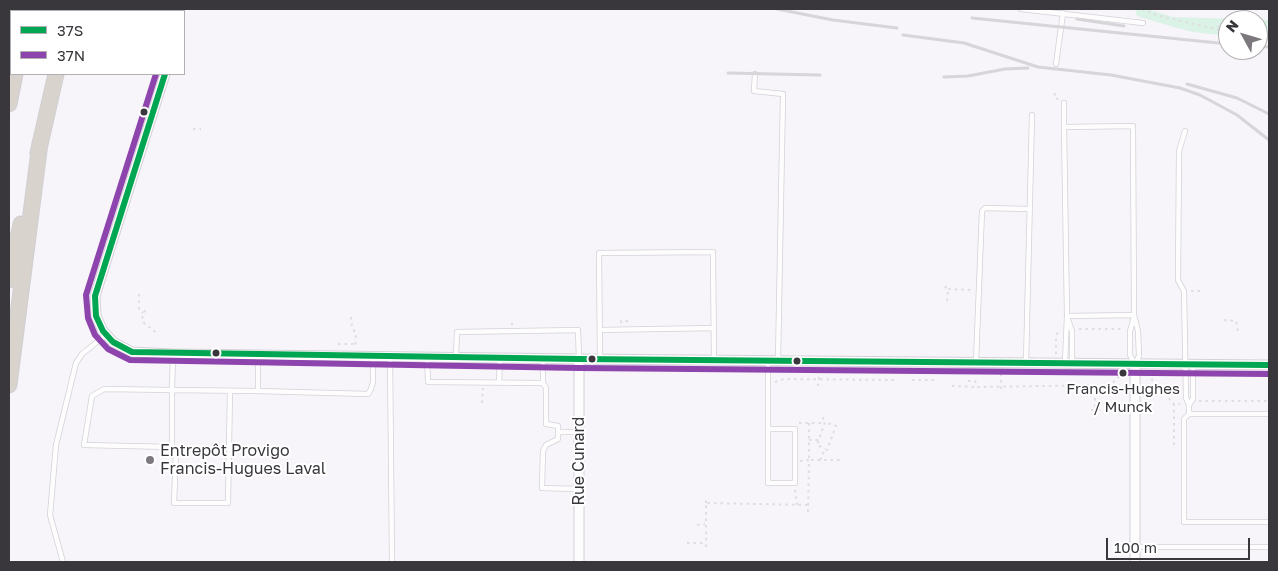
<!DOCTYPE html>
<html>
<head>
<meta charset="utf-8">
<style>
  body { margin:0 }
  #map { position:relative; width:1278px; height:571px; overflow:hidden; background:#f7f4fa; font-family:"Golos Text",sans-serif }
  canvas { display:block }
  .frame { position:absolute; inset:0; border:10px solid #39363c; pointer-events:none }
  .legend { position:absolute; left:10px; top:10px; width:175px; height:65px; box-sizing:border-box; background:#fff; border:1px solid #b0afb1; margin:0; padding:6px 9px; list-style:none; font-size:15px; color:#39363c }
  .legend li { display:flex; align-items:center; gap:10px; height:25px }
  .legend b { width:25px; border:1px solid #b0afb1 }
  .north { position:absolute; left:1218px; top:10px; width:50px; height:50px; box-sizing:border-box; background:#fff; border:1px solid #b0afb1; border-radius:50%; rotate:309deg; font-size:14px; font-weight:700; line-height:20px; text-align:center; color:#39363c }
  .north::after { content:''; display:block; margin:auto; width:18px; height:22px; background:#7c787e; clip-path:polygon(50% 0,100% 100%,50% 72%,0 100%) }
  .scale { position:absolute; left:1106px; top:538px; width:144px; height:22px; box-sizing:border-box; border:2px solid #39363c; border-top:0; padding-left:6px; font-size:15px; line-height:18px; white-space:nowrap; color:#39363c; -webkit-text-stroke:4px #fff; paint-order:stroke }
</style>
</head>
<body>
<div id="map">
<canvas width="1278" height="571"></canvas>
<div class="frame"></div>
<ul class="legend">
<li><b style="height:6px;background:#00a651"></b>37S</li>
<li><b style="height:6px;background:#8e44ad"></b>37N</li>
</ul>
<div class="north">N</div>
<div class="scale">100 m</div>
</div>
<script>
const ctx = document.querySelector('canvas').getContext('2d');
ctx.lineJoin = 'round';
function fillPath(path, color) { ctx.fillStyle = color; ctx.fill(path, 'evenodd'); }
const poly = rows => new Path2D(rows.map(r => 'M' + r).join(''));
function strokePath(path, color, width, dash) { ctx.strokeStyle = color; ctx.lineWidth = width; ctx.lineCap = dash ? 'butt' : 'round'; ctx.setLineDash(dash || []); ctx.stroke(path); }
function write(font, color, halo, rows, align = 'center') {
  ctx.font = font + ' "Golos Text",sans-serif'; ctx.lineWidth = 4; ctx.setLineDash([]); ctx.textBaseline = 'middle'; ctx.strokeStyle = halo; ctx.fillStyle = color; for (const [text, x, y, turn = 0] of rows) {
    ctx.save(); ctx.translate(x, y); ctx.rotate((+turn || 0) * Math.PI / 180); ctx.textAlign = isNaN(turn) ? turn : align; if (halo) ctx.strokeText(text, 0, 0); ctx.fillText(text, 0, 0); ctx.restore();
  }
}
fillPath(poly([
  [1135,9,1147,9,1173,17,1269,20,1269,40,1258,39,1258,20,1228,20,1228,36,1193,32,1174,27,1137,16]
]), '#daf3e6');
const service = poly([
  [1021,9,1143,23],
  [1056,64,1063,13],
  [755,74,754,91,783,94,778,360],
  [1064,103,1064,127],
  [1185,131,1179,151,1178,280,1184,291,1186,398,1189,405,1189,414,1269,414],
  [1067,316,1134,315],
  [1067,317,1072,331,1072,363],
  [1134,317,1130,331,1130,355,1135,364],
  [600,330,713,328],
  [173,354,172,390,172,447,84,445,92,396,104,389,172,390,258,391,258,355],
  [390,356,392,562],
  [427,357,428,382,543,383,543,358],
  [456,357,457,332,578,330,579,359],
  [600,359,599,253,713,252,714,360],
  [976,362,982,211,985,208,1029,209],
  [1026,363,1032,115],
  [1065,363,1067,316,1064,127,1133,126,1134,315,1138,331,1139,356,1135,364],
  [499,383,500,358],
  [543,383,546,388,546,424,558,426,558,432,579,432],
  [258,391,368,394,371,389,373,382,373,357],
  [1189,405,1193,399,1193,365],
  [1189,414,1184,419,1184,522,1269,522],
  [768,429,795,429,795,483,768,483,768,361],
  [558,432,558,439,546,445,543,451,542,488,579,489],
  [172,447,176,451,174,503,228,503,230,391],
  [1136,547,1269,547],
  [63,562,50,515,56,445,76,363,82,354,106,335]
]);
const minor = poly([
  [114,9,145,11],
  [165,74,95,296,96,316,103,331,113,342,132,352,173,354,579,359,1269,365],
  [579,359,579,562],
  [1135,364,1135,562]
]);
const motorway = poly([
  [27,11,27,9],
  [70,11,71,9],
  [9,104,15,74],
  [38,153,56,74],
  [9,280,21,224],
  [9,385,40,143]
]);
strokePath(service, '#d4d1d7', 6);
strokePath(minor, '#d4d1d7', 11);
strokePath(motorway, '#d0cfd3', 17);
strokePath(poly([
  [1142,9,1156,15,1228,32],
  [1258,27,1269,28],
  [1211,28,1228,25],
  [1258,35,1269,36],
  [1055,93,1054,97,1059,100],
  [193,129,201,129],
  [946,286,945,289,973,290],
  [1191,291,1201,291],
  [139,294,139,310,143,313],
  [947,301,948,289],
  [145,310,142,319,144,323,158,334],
  [351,317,352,327,356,334,355,348],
  [1224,320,1236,321,1238,332],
  [621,323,621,321,631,321],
  [512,325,512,318],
  [1079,329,1124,329],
  [338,344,355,344],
  [1056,354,1056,335,1059,332],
  [1147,374,1174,404],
  [912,380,938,380],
  [968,381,975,381,978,387,1110,385,1123,373],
  [775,382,784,379,897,380],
  [1095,385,1095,410],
  [818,386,820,369],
  [952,386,977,387],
  [1001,389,1001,370],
  [1199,401,1269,401],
  [482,403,483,388],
  [1091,410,1125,409],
  [799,423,821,423,825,414],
  [809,423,809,460,841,460],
  [809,440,819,440],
  [1174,445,1174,404,1180,404],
  [820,460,825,449,827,450,836,426,825,422,817,445,825,449],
  [800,461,809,460,808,512],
  [795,490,797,505],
  [706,503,706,498],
  [697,525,705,524],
  [687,543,706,543],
  [706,547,706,503,808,505]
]), '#dedde0', 2, [2.5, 4]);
strokePath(service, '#fefdfe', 4.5);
strokePath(minor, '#fefdfe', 9);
strokePath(motorway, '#d8d3cc', 15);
strokePath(poly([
  [777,9,833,20,897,28],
  [972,18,1228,44],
  [1077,19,1124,26],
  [903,35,964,43,1038,67,1111,75,1180,88,1200,95,1237,115,1269,140],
  [1258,46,1269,47],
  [728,73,820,75],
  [944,77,968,76,1005,69,1028,68],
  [1187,84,1237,98,1269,114]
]), '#d7d5d7', 3);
strokePath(poly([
  [165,74,95,296,96,316,103,331,113,342,132,352,579,359,1269,365]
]), '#00a651', 6);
strokePath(poly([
  [156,74,86,295,88,318,95,335,108,349,130,360,579,368,1269,374]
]), '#8e44ad', 6);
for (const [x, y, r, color] of [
  [144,112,4.5,"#39363c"],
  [216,353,4.5,"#39363c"],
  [592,359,4.5,"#39363c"],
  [797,361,4.5,"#39363c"],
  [1123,373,4.5,"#39363c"],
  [150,460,5,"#7c787e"]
]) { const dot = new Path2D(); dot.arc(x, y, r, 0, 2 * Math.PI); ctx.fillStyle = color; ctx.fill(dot); strokePath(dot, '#fff', 2); }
write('15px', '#39363c', '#fff', [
  ["Francis-Hughes",1123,389],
  ["/ Munck",1123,407]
]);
write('16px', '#39363c', '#fff', [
  ["Entrepôt Provigo",160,451],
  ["Francis-Hugues Laval",160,469]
], 'left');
write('16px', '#39363c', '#fff', [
  ["Rue Cunard",579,461,-90]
]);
</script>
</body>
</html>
